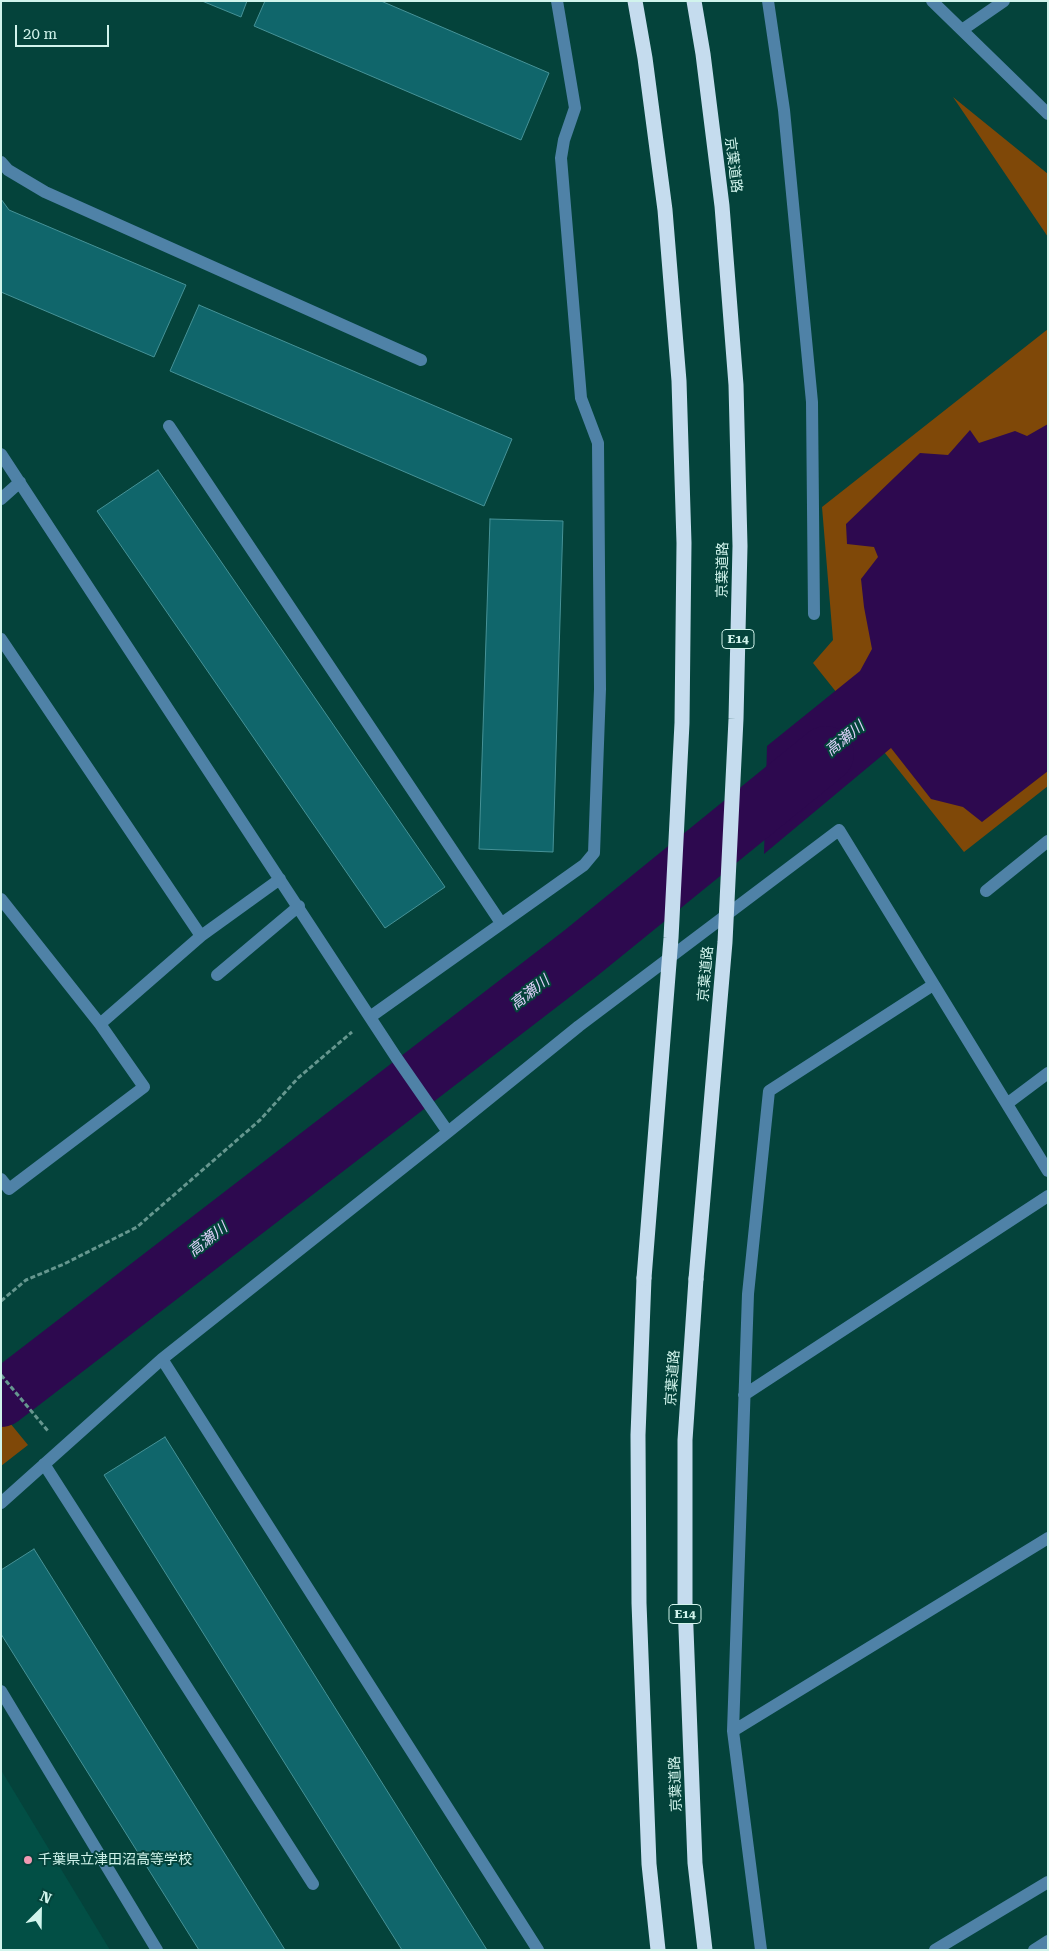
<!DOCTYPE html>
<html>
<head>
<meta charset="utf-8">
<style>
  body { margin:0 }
  #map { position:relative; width:1049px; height:1951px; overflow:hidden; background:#04433b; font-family:"Roboto Serif",serif }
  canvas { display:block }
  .frame { position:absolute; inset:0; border:2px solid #d1f4ec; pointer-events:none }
  .north { position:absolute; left:15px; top:1886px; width:50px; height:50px; -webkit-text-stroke:4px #04433b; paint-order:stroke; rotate:23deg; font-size:14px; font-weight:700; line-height:20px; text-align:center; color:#d1f4ec }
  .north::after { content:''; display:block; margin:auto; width:18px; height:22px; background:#d1f4ec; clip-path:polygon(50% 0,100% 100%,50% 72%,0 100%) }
  .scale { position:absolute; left:15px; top:25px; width:94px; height:22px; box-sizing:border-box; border:2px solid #d1f4ec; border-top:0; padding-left:6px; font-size:15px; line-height:18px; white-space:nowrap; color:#d1f4ec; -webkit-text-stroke:4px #04433b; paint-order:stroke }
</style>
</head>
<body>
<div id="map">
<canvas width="1049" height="1951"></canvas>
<div class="frame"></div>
<div class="north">N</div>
<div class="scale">20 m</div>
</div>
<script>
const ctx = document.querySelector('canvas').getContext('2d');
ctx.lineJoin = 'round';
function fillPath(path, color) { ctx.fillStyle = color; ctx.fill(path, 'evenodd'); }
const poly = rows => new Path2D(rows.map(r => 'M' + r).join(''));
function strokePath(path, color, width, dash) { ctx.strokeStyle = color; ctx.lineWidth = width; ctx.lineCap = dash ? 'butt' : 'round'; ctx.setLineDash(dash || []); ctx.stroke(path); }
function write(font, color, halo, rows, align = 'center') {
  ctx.font = font + ' "Roboto Serif","Noto Sans JP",serif'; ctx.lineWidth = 4; ctx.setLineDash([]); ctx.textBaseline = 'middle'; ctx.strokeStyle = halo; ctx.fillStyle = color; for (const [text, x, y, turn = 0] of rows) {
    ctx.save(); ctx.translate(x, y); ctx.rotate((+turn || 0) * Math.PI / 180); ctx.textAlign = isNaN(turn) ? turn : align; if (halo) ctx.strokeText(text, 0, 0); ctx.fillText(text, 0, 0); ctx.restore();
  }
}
fillPath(poly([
  [1,1770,110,1950,1,1950]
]), '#024f45');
fillPath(poly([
  [953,97,1048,174,1048,237],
  [1048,329,1048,786,964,852,813,663,833,640,822,507],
  [1,1412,28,1445,1,1466]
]), '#7f4808');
fillPath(poly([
  [1048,424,1048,771,982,822,963,807,931,799,891,748,764,854,767,746,860,671,872,649,864,607,861,579,878,557,874,547,847,544,846,524,920,453,948,455,970,430,979,443,1015,431,1027,436]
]), '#2d094f');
strokePath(poly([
  [1,1399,581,953,826,754]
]), '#2d094f', 56);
const building = poly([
  [202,1,247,1,241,17,202,1],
  [265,1,381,1,549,73,521,140,254,26,265,1],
  [1,199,9,210,186,285,154,357,1,292,1,199],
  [199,305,512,439,484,506,170,371,199,305],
  [158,470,445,887,385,928,97,511,158,470],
  [490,519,563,521,553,852,479,849,490,519],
  [165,1437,487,1950,402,1950,104,1475,165,1437],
  [34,1549,285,1950,199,1950,1,1634,1,1570,34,1549]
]);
fillPath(building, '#10666b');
strokePath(building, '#469297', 1);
strokePath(poly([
  [1,1301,26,1280,64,1264,137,1227,260,1120,298,1078,352,1032],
  [1,1375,48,1431]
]), '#66978f', 3, [5, 2.5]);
strokePath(poly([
  [768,1,784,110,812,402,814,614],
  [932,1,1048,114],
  [962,30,1004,1],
  [1,162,8,170,45,192,421,360],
  [169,426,501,923],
  [1,454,396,1057,448,1132],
  [1,499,20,482],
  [1,639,201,936],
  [986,891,1048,841],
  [1,899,100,1024,144,1087,9,1189,1,1179],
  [217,975,299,906],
  [370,1017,584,865,594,853,600,689,598,443,581,398,561,158,564,140,575,108,557,1],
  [100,1024,201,936,280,879],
  [1008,1103,1048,1073],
  [162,1359,538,1950],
  [744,1395,1048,1196],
  [44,1464,313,1884],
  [1,1503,162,1359,448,1132,579,1026,839,830,1048,1171],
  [1,1691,157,1950],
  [733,1731,1048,1538],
  [761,1950,733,1731,748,1294,769,1091,933,985],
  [935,1950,1048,1882],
  [1034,1950,1048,1941]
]), '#4f82a7', 12);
strokePath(poly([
  [644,1278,638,1435,639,1603,649,1864,658,1950],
  [696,1279,685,1440,685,1603,695,1863,705,1950]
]), '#c5dcee', 15);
strokePath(poly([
  [635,1,645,58,665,210,679,381,684,543,682,723,671,938,644,1278],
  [694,1,703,54,722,206,736,385,740,546,736,719,725,942,696,1279]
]), '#c5dcee', 15);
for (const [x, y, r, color] of [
  [28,1860,5,"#f19ab3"]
]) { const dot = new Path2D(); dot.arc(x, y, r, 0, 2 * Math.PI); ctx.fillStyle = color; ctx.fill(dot); strokePath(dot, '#04433b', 2); }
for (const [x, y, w] of [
  [738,639,32],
  [685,1614,32]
]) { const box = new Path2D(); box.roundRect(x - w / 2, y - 9.5, w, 19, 4); ctx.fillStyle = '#04433b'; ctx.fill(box); strokePath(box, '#d1f4ec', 1); }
write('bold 12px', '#d1f4ec', null, [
  ["E14",738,639],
  ["E14",685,1614]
]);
write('14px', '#d1f4ec', '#04433b', [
  ["京葉道路",733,165,83],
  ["京葉道路",723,570,-89],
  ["京葉道路",706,974,-85],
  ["京葉道路",673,1378,-86],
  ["京葉道路",676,1784,-92]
]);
write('14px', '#d1f4ec', '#04433b', [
  ["千葉県立津田沼高等学校",38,1860]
], 'left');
write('italic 15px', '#e2d4fd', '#04433b', [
  ["高瀬川",845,739,-39],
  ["高瀬川",530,993,-38],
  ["高瀬川",208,1240,-38]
]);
</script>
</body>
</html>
